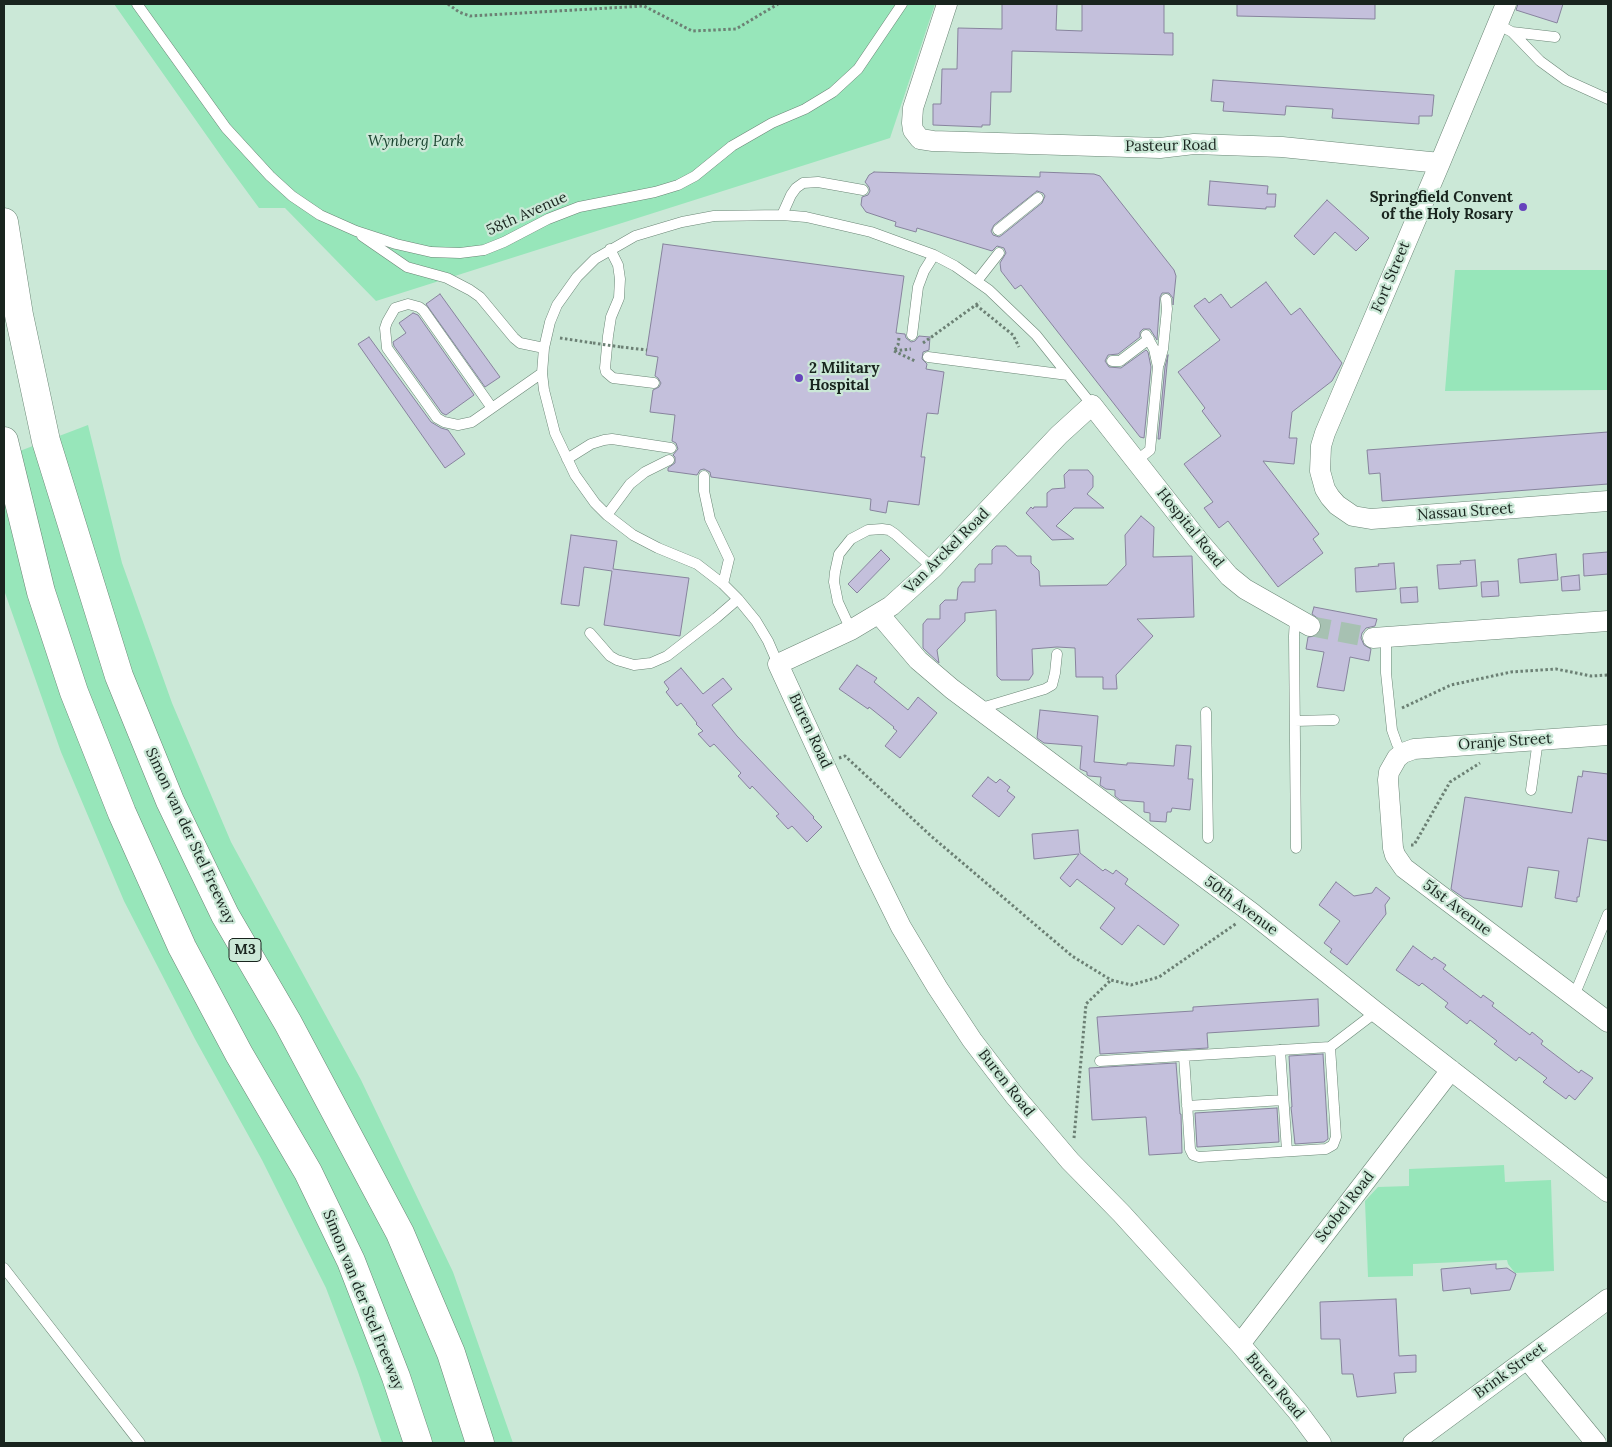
<!DOCTYPE html>
<html>
<head>
<meta charset="utf-8">
<style>
  body { margin:0 }
  #map { position:relative; width:1612px; height:1447px; overflow:hidden; background:#cbe8d7; font-family:Lora,serif }
  canvas { display:block }
  .frame { position:absolute; inset:0; border:5px solid #19241e; pointer-events:none }
</style>
</head>
<body>
<div id="map">
<canvas width="1612" height="1447"></canvas>
<div class="frame"></div>
</div>
<script>
const ctx = document.querySelector('canvas').getContext('2d');
ctx.lineJoin = 'round';
function fillPath(path, color) { ctx.fillStyle = color; ctx.fill(path, 'evenodd'); }
const poly = rows => new Path2D(rows.map(r => 'M' + r).join(''));
function strokePath(path, color, width, dash) { ctx.strokeStyle = color; ctx.lineWidth = width; ctx.lineCap = dash ? 'butt' : 'round'; ctx.setLineDash(dash || []); ctx.stroke(path); }
function write(font, color, halo, rows, align = 'center') {
  ctx.font = font + ' Lora,serif'; ctx.lineWidth = 4.5; ctx.setLineDash([]); ctx.textBaseline = 'middle'; ctx.strokeStyle = halo; ctx.fillStyle = color; for (const [text, x, y, turn = 0] of rows) {
    ctx.save(); ctx.translate(x, y); ctx.rotate((+turn || 0) * Math.PI / 180); ctx.textAlign = isNaN(turn) ? turn : align; if (halo) ctx.strokeText(text, 0, 0); ctx.fillText(text, 0, 0); ctx.restore();
  }
}
fillPath(poly([
  [114,4,935,4,890,138,376,301,285,208,259,208,226,163],
  [1455,270,1608,270,1608,390,1445,391],
  [88,425,122,563,172,703,231,842,361,1080,453,1272,513,1443,382,1443,358,1372,326,1288,262,1160,195,1039,124,901,61,752,4,590,4,457],
  [1504,1165,1505,1182,1551,1180,1554,1271,1515,1273,1508,1264,1507,1260,1413,1264,1413,1276,1368,1277,1365,1201,1378,1187,1409,1186,1409,1169]
]), '#97e6ba');
const building = poly([
  [1002,4,1057,4,1056,30,1082,31,1082,4,1164,4,1164,33,1173,33,1173,55,1012,51,1011,92,991,92,990,125,982,125,982,127,933,125,933,104,941,104,942,69,957,69,958,28,1002,29,1002,4],
  [1237,4,1375,4,1375,19,1237,16,1237,4],
  [1518,4,1563,4,1557,23,1516,10,1518,4],
  [1213,80,1434,95,1432,116,1419,116,1419,124,1332,118,1333,109,1286,106,1285,115,1223,111,1224,102,1211,101,1213,80],
  [874,172,1040,177,1040,172,1094,174,1100,176,1174,270,1176,276,1173,305,1173,298,1169,293,1162,293,1160,297,1157,340,1150,329,1143,329,1140,332,1140,337,1118,354,1108,355,1105,361,1109,367,1121,368,1146,350,1148,352,1151,367,1144,438,1140,437,1021,285,1015,289,1001,271,1000,263,1006,253,1004,248,997,246,992,251,917,228,916,232,895,226,896,222,866,212,861,205,862,197,868,195,870,191,869,187,865,182,869,175,874,172],
  [1037,191,1043,193,1045,196,1042,203,1002,235,999,237,993,235,991,231,994,225,1037,191],
  [1210,181,1268,186,1267,194,1276,194,1275,207,1266,207,1266,209,1208,205,1210,181],
  [1327,200,1369,238,1356,251,1335,232,1314,255,1294,236,1327,200],
  [663,244,904,276,896,333,905,334,906,338,911,342,915,341,919,336,930,337,929,350,923,352,922,359,927,364,926,369,944,372,938,414,927,413,921,457,925,457,919,505,888,501,886,513,870,510,871,499,711,477,710,472,704,469,700,470,697,475,668,471,668,468,675,463,675,457,673,455,678,449,676,443,672,441,675,415,650,412,653,390,659,387,661,383,658,378,655,376,658,357,646,355,663,244],
  [1266,282,1291,315,1300,308,1342,363,1332,381,1292,412,1289,438,1297,438,1294,464,1263,461,1319,534,1313,539,1323,553,1278,587,1228,521,1219,528,1204,508,1213,502,1184,464,1221,436,1202,411,1205,408,1178,372,1220,340,1194,306,1205,298,1209,303,1221,294,1231,308,1266,282],
  [440,294,500,377,485,387,426,304,440,294],
  [413,313,418,315,474,395,446,415,442,413,394,346,393,342,406,333,399,323,413,313],
  [369,337,431,422,441,428,448,430,465,454,445,468,358,344,369,337],
  [1168,355,1160,439,1158,439,1165,367,1168,355],
  [1608,432,1608,484,1382,501,1380,473,1369,474,1367,450,1608,432],
  [1069,470,1088,470,1093,476,1093,487,1087,494,1104,508,1074,508,1056,526,1074,539,1052,540,1026,513,1031,507,1033,509,1034,507,1047,507,1047,493,1052,489,1065,488,1064,475,1069,470],
  [1141,516,1154,527,1153,557,1192,556,1194,617,1137,619,1153,636,1116,675,1117,689,1103,689,1103,677,1076,677,1075,648,1057,647,1032,649,1033,674,1029,680,1001,680,997,676,996,610,965,613,965,621,937,650,939,663,923,648,923,624,927,619,940,619,940,605,945,600,957,600,958,588,962,582,975,582,975,569,979,564,992,564,992,550,996,546,1006,546,1017,556,1031,556,1031,563,1039,571,1040,586,1107,585,1126,565,1125,535,1141,516],
  [571,535,617,541,613,569,689,578,680,636,604,625,612,571,584,567,579,606,561,604,571,535],
  [881,550,890,559,857,593,848,584,881,550],
  [1608,552,1608,574,1584,576,1583,554,1608,552],
  [1556,554,1558,580,1520,583,1518,559,1556,554],
  [1475,560,1477,586,1439,589,1437,565,1461,564,1460,561,1475,560],
  [1394,563,1396,589,1356,592,1355,568,1379,566,1378,564,1394,563],
  [1579,575,1580,590,1562,591,1561,577,1579,575],
  [1498,581,1499,596,1482,597,1481,582,1498,581],
  [1417,587,1418,602,1401,603,1400,588,1417,587],
  [1314,607,1377,619,1375,626,1366,628,1362,633,1361,638,1364,645,1371,649,1369,661,1350,657,1344,691,1317,687,1324,652,1306,649,1308,637,1316,636,1320,632,1322,626,1320,620,1312,614,1314,607],
  [857,665,877,678,874,682,908,710,918,697,937,713,900,758,885,746,897,731,893,728,894,727,869,707,868,709,839,689,857,665],
  [681,668,703,694,723,678,732,689,712,705,737,736,814,817,813,818,822,827,807,842,792,826,788,829,776,816,779,814,752,786,750,789,738,776,741,773,714,744,710,747,698,734,703,731,696,724,697,723,681,703,677,706,666,692,669,689,664,682,681,668],
  [1040,710,1098,716,1094,762,1127,765,1127,763,1132,763,1174,766,1176,745,1191,746,1188,779,1193,779,1190,810,1172,808,1171,812,1167,812,1166,822,1150,821,1150,813,1144,812,1144,802,1120,800,1115,796,1115,790,1106,789,1100,785,1101,777,1089,776,1087,775,1087,772,1080,769,1082,746,1044,743,1037,738,1040,710],
  [1583,771,1608,774,1608,841,1588,838,1579,897,1577,897,1577,902,1555,898,1559,871,1528,867,1522,907,1464,898,1451,889,1465,797,1572,813,1578,776,1582,777,1583,771],
  [988,777,996,783,1000,779,1010,787,1007,791,1015,797,999,817,972,796,988,777],
  [1078,830,1080,853,1103,871,1105,869,1113,874,1116,870,1128,879,1125,884,1179,925,1164,945,1138,925,1122,945,1100,928,1115,908,1077,879,1070,887,1060,878,1079,854,1034,859,1032,834,1078,830],
  [1336,882,1354,896,1372,893,1376,887,1390,898,1385,905,1386,914,1347,965,1330,952,1332,949,1324,943,1340,921,1319,905,1336,882],
  [1413,946,1432,960,1434,957,1446,965,1443,969,1481,998,1483,995,1494,1003,1492,1006,1530,1035,1532,1032,1543,1041,1541,1044,1579,1073,1581,1070,1593,1078,1575,1100,1569,1095,1566,1099,1543,1082,1547,1078,1519,1057,1516,1061,1494,1044,1497,1041,1470,1020,1467,1024,1445,1007,1448,1003,1422,983,1419,986,1396,970,1413,946],
  [1318,999,1319,1026,1207,1033,1208,1048,1100,1054,1097,1017,1193,1011,1193,1007,1318,999],
  [1323,1054,1328,1139,1324,1142,1295,1144,1291,1107,1292,1107,1289,1056,1323,1054],
  [1176,1063,1180,1114,1181,1114,1182,1153,1149,1155,1146,1117,1092,1120,1089,1068,1176,1063],
  [1277,1108,1279,1142,1197,1147,1195,1113,1277,1108],
  [1496,1264,1496,1269,1507,1268,1516,1274,1510,1290,1471,1294,1470,1288,1443,1291,1441,1269,1496,1264],
  [1396,1299,1399,1356,1416,1355,1416,1372,1394,1373,1396,1393,1357,1397,1353,1374,1342,1374,1340,1339,1321,1339,1320,1302,1396,1299]
]);
fillPath(building, '#c4c0dc');
strokePath(building, '#87839d', 1);
strokePath(poly([
  [1310,626,1373,638]
]), '#a7c1b2', 20, [20, 10]);
const lane = poly([
  [137,4,226,128,270,176,292,196,320,215,356,231,396,244,431,252,460,253,484,250,504,242,548,219,579,207,655,192,678,185,695,176,732,146,772,123,805,109,833,92,858,69,902,4],
  [1497,24,1512,32,1540,61,1566,80,1608,99],
  [1512,32,1555,37],
  [782,215,791,195,796,188,803,183,818,182,863,190],
  [998,230,1038,198],
  [362,236,407,267,447,278,470,290,480,297,514,338,520,343,544,348],
  [610,249,618,265,620,279,619,298,611,317,608,336,605,368,606,372,613,378,654,383],
  [977,281,999,253],
  [912,335,918,287,924,271,934,255],
  [928,357,1068,375],
  [1112,361,1120,361,1149,339],
  [1159,364,1163,349,1167,309,1166,299],
  [492,408,423,310,419,307,408,304,395,308,387,322,385,328,387,348,437,418,444,422,458,425,472,422,542,373],
  [567,459,591,444,604,440,612,439,671,448],
  [1136,461,1150,450,1158,367,1154,349,1146,335],
  [704,476,704,491,710,519,729,559,723,584],
  [607,515,630,484,645,472,669,460],
  [1295,618,1294,636,1296,848],
  [851,630,838,602,834,582,835,572,839,554,851,539,868,530,882,529,889,530,895,534,933,568],
  [590,633,610,656,617,660,634,665,651,663,667,656,716,618,738,599],
  [1386,637,1386,673,1392,730,1397,744,1403,753],
  [778,664,768,641,756,621,738,599,723,584,697,564,658,548,633,535,607,515,595,503,575,475,555,433,544,390,542,373,544,348,550,322,557,305,577,277,595,259,635,236,682,222,714,216,782,215,806,217,871,232,934,255,955,266,989,290,1036,335,1092,405],
  [978,709,1045,689,1052,685,1055,673,1057,654],
  [1206,712,1208,838],
  [1295,721,1334,720],
  [1531,790,1538,740],
  [1574,996,1608,914],
  [1280,1050,1287,1151],
  [1184,1056,1190,1149,1193,1155,1199,1157,1326,1149,1333,1145,1336,1137,1330,1047],
  [1100,1061,1330,1047,1376,1012],
  [1187,1106,1283,1100],
  [4,1268,140,1443]
]);
const street = poly([
  [947,4,913,108,912,123,913,130,920,139,933,141,1160,148,1194,144,1282,147,1440,163],
  [1506,4,1440,163,1325,433,1321,446,1320,471,1325,489,1330,497,1337,505,1353,516,1371,519,1608,501],
  [879,614,918,660,952,689,1252,913,1376,1012,1608,1192],
  [1310,626,1245,589,1229,576,1198,540,1092,405,1059,435,933,568,891,606,851,630,778,664,869,862,901,927,937,987,972,1040,1014,1095,1070,1161,1122,1214,1240,1344,1298,1412,1321,1443],
  [1373,638,1608,621],
  [1608,735,1414,749,1403,753,1397,758,1389,772,1388,780,1393,848,1395,855,1404,868,1608,1022],
  [1240,1344,1451,1070],
  [1527,1359,1596,1443],
  [1413,1443,1608,1299]
]);
const highway = poly([
  [4,222,19,315,46,441,119,676,170,801,225,915,288,1023,400,1233,451,1353,480,1443],
  [4,441,41,592,74,692,122,813,182,947,239,1054,308,1172,351,1261,396,1377,418,1443]
]);
strokePath(lane, '#6b8676', 11);
strokePath(street, '#6b8676', 21);
strokePath(highway, '#6b8676', 29);
strokePath(poly([
  [448,4,459,12,470,16,644,6,692,31,736,29,778,4],
  [976,305,1013,335,1019,347],
  [560,338,593,343],
  [899,338,898,345,894,351,911,349],
  [923,343,980,302],
  [621,347,647,350],
  [894,351,915,361],
  [1402,708,1451,685,1511,672,1556,669,1591,676,1608,675],
  [839,758,845,756,931,836,1072,956,1111,980,1131,985,1159,977,1237,923],
  [1411,845,1414,845,1450,782,1480,763],
  [1074,1138,1086,1004,1111,980]
]), '#6c8074', 3, [2.5, 2.5]);
strokePath(lane, '#fff', 10);
strokePath(street, '#fff', 20);
strokePath(highway, '#fff', 28);
strokePath(poly([
  [593,343,621,347]
]), '#6c8074', 3, [2.5, 2.5]);
for (const [x, y, r, color] of [
  [1523,207,5,"#6643bc"],
  [799,378,5,"#6643bc"]
]) { const dot = new Path2D(); dot.arc(x, y, r, 0, 2 * Math.PI); ctx.fillStyle = color; ctx.fill(dot); strokePath(dot, '#cbe8d7', 2); }
for (const [x, y, w] of [
  [245,950,32]
]) { const box = new Path2D(); box.roundRect(x - w / 2, y - 11.5, w, 23, 4); ctx.fillStyle = '#cbe8d7'; ctx.fill(box); strokePath(box, '#19241e', 1); }
write('bold 14px', '#19241e', null, [
  ["M3",245,950]
]);
write('italic 15px', '#19422e', '#cbe8d7', [
  ["Wynberg Park",416,142]
]);
write('15px', '#19241e', '#cbe8d7', [
  ["Pasteur Road",1171,146,-1],
  ["58th Avenue",527,214,-24],
  ["Fort Street",1391,277,-67],
  ["Nassau Street",1465,512,-4],
  ["Hospital Road",1190,528,51],
  ["Van Arckel Road",947,551,-45],
  ["Buren Road",810,731,65],
  ["Oranje Street",1505,742,-4],
  ["Simon van der Stel Freeway",190,836,65],
  ["50th Avenue",1241,906,37],
  ["51st Avenue",1457,908,37],
  ["Buren Road",1006,1083,52],
  ["Scobel Road",1345,1207,-52],
  ["Simon van der Stel Freeway",363,1300,68],
  ["Brink Street",1510,1371,-36],
  ["Buren Road",1275,1386,50]
]);
write('bold 15px', '#19241e', '#cbe8d7', [
  ["Springfield Convent",1513,198],
  ["of the Holy Rosary",1513,215],
  ["2 Military",809,369,"left"],
  ["Hospital",809,386,"left"]
], 'right');
</script>
</body>
</html>
